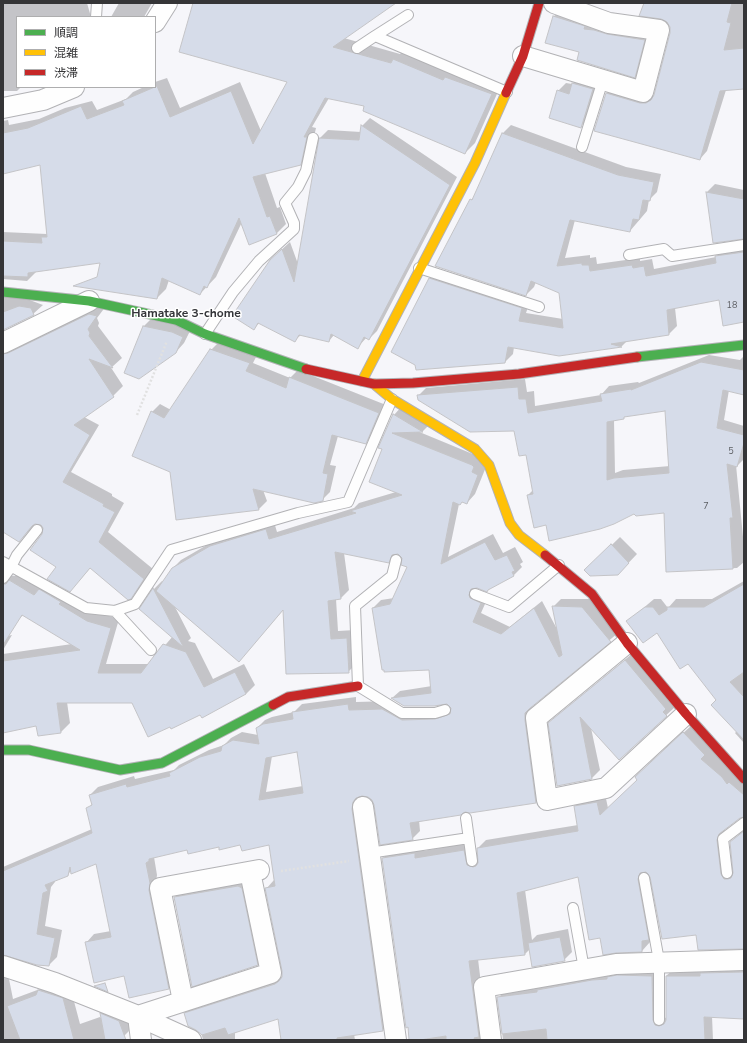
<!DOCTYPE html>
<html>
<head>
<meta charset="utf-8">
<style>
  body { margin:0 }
  #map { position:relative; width:747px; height:1043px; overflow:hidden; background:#f6f6fa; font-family:"Nunito Sans","Noto Sans JP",sans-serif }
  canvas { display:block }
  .frame { position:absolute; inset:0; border:4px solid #353537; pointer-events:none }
  .legend { position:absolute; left:16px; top:16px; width:140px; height:72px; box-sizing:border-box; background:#fff; border:1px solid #aeaeaf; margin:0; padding:5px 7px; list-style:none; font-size:12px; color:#353537 }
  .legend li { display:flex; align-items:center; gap:8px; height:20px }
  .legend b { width:20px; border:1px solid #aeaeaf }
</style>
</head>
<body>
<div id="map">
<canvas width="747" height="1043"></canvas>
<div class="frame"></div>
<ul class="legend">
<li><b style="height:5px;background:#4caf50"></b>順調</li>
<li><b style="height:5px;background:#ffc107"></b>混雑</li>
<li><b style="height:5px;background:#c62828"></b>渋滞</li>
</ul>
</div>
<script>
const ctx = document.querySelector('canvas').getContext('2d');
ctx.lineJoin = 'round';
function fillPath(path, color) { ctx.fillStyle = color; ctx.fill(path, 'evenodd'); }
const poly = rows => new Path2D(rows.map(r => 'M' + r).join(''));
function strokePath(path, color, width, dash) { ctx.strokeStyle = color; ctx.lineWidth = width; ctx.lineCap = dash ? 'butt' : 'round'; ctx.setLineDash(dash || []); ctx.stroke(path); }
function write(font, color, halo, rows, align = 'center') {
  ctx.font = font + ' "Nunito Sans",sans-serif'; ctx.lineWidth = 3; ctx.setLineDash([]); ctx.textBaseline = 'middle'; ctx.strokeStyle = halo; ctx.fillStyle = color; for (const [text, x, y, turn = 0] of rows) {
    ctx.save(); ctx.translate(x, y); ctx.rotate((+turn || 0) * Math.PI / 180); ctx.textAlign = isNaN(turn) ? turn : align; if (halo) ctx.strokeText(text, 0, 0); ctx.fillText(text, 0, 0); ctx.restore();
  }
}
fillPath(poly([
  [3,3,87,3,91,17,17,17,17,87,21,87,17,91,3,91],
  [119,3,152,3,144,17,111,17],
  [195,3,391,3,344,38,400,54,404,50,501,85,475,143,465,153,365,105,329,98,312,127,316,128,310,154,300,164,265,173,277,208,280,207,286,224,276,234,242,222,216,277,200,294,169,280,166,289,157,298,101,262,37,271,27,281,3,279,3,232,47,234,41,164,3,173,3,121,8,120,9,125,39,119,65,108,92,101,97,110,126,99,133,92,144,87,155,87,155,82,167,78,180,108,240,82,261,131,289,81],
  [645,3,744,3,744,88,726,90,707,151,700,159,607,93,615,85,648,96,655,96,671,33,671,26,667,21],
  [562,9,652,32,643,68,635,76,580,52,553,17],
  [581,75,601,81,589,118,581,126,558,91,566,83,572,84],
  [370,118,457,177,377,331,369,339,367,337,358,347,334,335,329,341,301,335,294,341,260,322,254,329,279,252,290,242,298,264,320,138,328,130,361,132,362,126],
  [511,125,626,167,661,174,657,192,649,200,647,211,630,231,575,220,565,258,590,255,590,258,596,257,597,264,640,258,640,261,652,259,654,269,716,257,724,248,744,245,744,321,719,299,675,308,677,326,669,334,627,341,622,346,559,355,514,347,513,354,505,362,430,279,438,271,530,301,526,313,563,319,560,293,536,282,534,287,526,295,437,266,471,200,474,197,503,133],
  [715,184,744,190,744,238,714,242,707,192],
  [3,290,43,305,33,314,3,329],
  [99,305,106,306,97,318,99,323,98,326,122,358,112,367,110,366,123,386,113,396,84,417,99,425,71,472,112,494,112,496,124,503,108,532,153,569,140,588,130,598,91,567,79,581,58,567,43,534,44,528,42,524,35,524,19,541,3,531,3,339],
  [152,318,191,329,184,343,176,352,125,372,144,326],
  [219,342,257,355,253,363,290,378,298,370,386,405,373,435,365,443,338,436,330,465,336,466,330,492,322,500,263,490,267,501,259,509,177,519,171,471,152,412,160,404,171,410,211,350],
  [709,355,740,360,744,356,744,392,729,390,724,420,744,426,744,459,737,466,736,465,744,547,744,562,737,568,667,571,664,512,634,512,546,524,528,495,533,490,527,453,515,430,418,396,426,388,525,379,527,392,534,391,535,406,601,395,609,386,638,382,639,383],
  [666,409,670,466,623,470,615,473,614,420,623,418,626,416],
  [402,406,430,424,423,431,417,431,480,457,486,467,475,494,467,503,463,501,459,504,448,557,493,534,503,553,515,547,523,562,520,564,522,567,514,575,489,587,477,587,478,590,489,595,481,613,510,627,542,601,557,629,553,607,561,599,590,599,618,633,533,704,532,711,544,794,536,802,465,811,419,820,420,831,412,839,373,800,368,796,360,795,359,800,391,1022,383,1030,354,1034,355,1040,282,1040,278,1017,235,1032,235,1040,203,1040,201,1032,185,1014,193,1005,283,976,266,889,274,880,270,844,241,843,188,849,154,857,157,875,156,882,177,980,168,988,125,975,86,943,94,934,111,931,97,862,71,871,67,875,55,880,55,882,51,887,45,926,62,930,57,957,49,965,3,954,3,867,92,829,88,809,92,804,90,795,98,787,134,776,135,779,174,770,179,765,209,750,224,745,231,738,242,732,258,735,257,728,265,720,272,717,294,712,302,704,356,697,356,702,391,701,411,712,444,712,453,709,447,703,392,698,400,691,432,686,430,669,373,608,381,600,394,598,409,566,403,557,397,553,388,562,344,553,349,590,341,598,336,599,338,631,355,630,356,664,348,672,284,609,247,652,174,605,191,638,188,641,195,643,213,679,244,664,255,685,246,694,202,716,201,714,132,702,67,702,70,723,61,732,39,735,37,725,3,732,3,654,72,644,23,615,17,621,3,612,3,562,8,575,15,576,19,572,43,586,48,581,69,593,67,595,96,612,119,619,106,664,149,664,173,636,140,609,154,589,162,581,163,583,172,569,181,560,219,538,274,522,277,532,354,508,359,503,396,492,384,449,394,415],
  [297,751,303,786,266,792,272,756],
  [620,537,637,554,618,574,586,570],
  [744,581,744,743,735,733,737,731,717,700,688,663,658,631,628,621,654,599,661,599,668,608,676,599,712,599],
  [12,635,3,650,3,637],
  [633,653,675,707,619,759,591,728,600,770,592,778,549,723,558,715],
  [692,725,744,780,744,816,740,817,725,829,728,865,734,873,731,842,744,830,744,948,697,934,651,877,646,871,656,931,650,938,650,942,642,951,601,937,579,876,525,890,532,940,537,935,568,929,572,952,564,960,530,949,525,954,478,959,487,1033,491,1040,410,1040,383,858,391,850,422,845,423,851,472,842,475,857,479,859,478,848,486,840,578,825,575,807,583,798,605,794,608,808,638,780,644,769],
  [246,878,265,956,257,964,175,898,183,889],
  [744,964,744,1018,712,1016,713,1040,503,1040,498,998,506,990,546,982,660,968,664,1017,666,1018,666,976,675,968],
  [3,966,7,969,13,999,40,989,47,982,71,990,80,1024,100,1017,102,1019,101,1014,109,1006,127,1013,132,1028,124,1036,113,1040,3,1040]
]), '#0003');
const building = poly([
  [193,3,396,3,333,47,391,63,393,59,443,80,445,77,492,94,465,154,363,111,364,106,325,98,304,137,307,137,301,165,253,177,267,217,270,216,277,234,249,245,239,218,207,288,204,286,200,295,162,278,157,299,73,286,97,277,100,263,28,273,28,277,3,276,3,241,42,243,41,237,47,237,40,165,3,174,3,133,28,128,81,106,87,119,124,105,122,101,157,86,170,117,231,91,253,144,287,82,179,52,193,3],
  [644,3,732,3,727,22,731,23,724,50,744,48,744,89,720,91,700,160,594,131,606,93,640,103,646,103,651,100,654,95,670,33,670,27,667,22,661,19,639,16,644,3],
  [553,16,585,26,584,29,594,30,607,34,645,40,635,78,577,60,579,52,545,43,553,16],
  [572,83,593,89,581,128,549,118,557,90,569,94,572,83],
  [361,125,450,185,369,340,364,337,358,349,331,334,329,342,299,335,295,342,258,323,254,330,232,316,270,260,282,249,294,282,319,138,359,140,361,125],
  [502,133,618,175,654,182,650,201,643,200,639,220,633,219,630,232,570,220,557,266,582,263,582,265,589,265,590,271,632,265,633,268,644,266,646,276,716,263,715,256,744,252,744,322,723,326,719,300,667,310,669,335,611,344,622,347,559,356,508,347,505,363,416,370,415,365,391,352,429,278,522,308,519,321,563,328,559,293,531,281,526,296,435,266,470,199,472,200,502,133],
  [706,192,744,199,744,239,713,243,706,192],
  [19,306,31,308,34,315,3,330,3,312,19,306],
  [89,314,97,316,88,329,90,333,89,336,113,368,89,359,114,397,74,425,90,435,63,482,104,504,103,506,115,512,99,542,144,579,131,599,128,600,90,568,70,592,47,579,56,567,30,550,42,534,43,528,41,525,35,524,32,526,19,542,3,532,3,354,8,353,89,314],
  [143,326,172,332,183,337,176,353,139,379,124,373,143,326],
  [210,349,250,363,246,371,286,388,289,377,379,413,366,444,332,435,323,473,328,474,323,501,314,503,253,489,259,510,176,520,170,472,132,456,151,411,164,418,210,349],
  [701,362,744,370,744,395,723,390,717,428,744,435,744,443,737,467,727,464,733,518,730,518,733,569,666,572,664,513,636,516,634,514,614,524,600,529,549,541,546,525,534,528,527,495,533,494,526,455,519,456,514,431,470,432,418,400,417,395,518,387,519,399,526,399,528,413,602,401,600,394,631,389,631,390,701,362],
  [665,411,669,473,614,478,607,480,607,422,624,419,624,417,665,411],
  [393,414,423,432,392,433,472,465,474,467,472,472,478,475,467,504,462,502,460,505,453,502,441,564,485,542,495,560,507,555,515,571,512,572,514,576,488,590,487,592,477,588,471,589,469,595,470,598,481,603,473,622,501,634,534,608,559,657,562,655,552,606,582,607,611,642,529,709,525,713,525,720,536,803,470,813,465,812,461,815,410,823,413,840,380,845,374,805,372,800,368,797,362,796,356,798,353,802,352,809,383,1031,337,1038,337,1040,281,1040,278,1019,228,1035,225,1028,202,1035,196,1030,188,1026,184,1013,275,984,279,981,282,977,282,971,265,888,275,886,269,845,242,851,240,845,219,850,219,847,188,854,187,850,149,859,149,861,146,863,150,883,149,890,169,989,129,998,124,976,94,983,85,942,111,937,96,864,71,874,70,867,68,876,45,885,48,891,43,893,37,934,55,938,49,966,37,965,3,955,3,871,92,833,86,808,92,805,89,795,126,784,127,787,170,776,169,773,200,757,221,751,222,746,233,740,259,744,256,728,263,724,293,719,292,712,348,704,349,710,382,709,402,720,435,719,450,714,451,708,447,704,434,706,404,706,391,698,431,693,429,670,384,672,384,670,382,670,372,608,390,604,407,567,401,565,402,558,398,554,392,555,389,563,335,552,341,599,328,601,331,639,347,638,349,673,286,674,283,610,239,662,156,591,172,568,210,546,266,529,269,539,356,513,350,511,402,495,369,482,382,449,378,448,393,414],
  [297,752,303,793,259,800,266,758,297,752],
  [611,544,629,563,618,575,590,576,584,570,611,544],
  [9,580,34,595,39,589,61,602,59,604,87,621,111,628,98,673,141,673,163,644,186,652,204,687,235,672,246,694,202,718,200,715,171,729,170,727,148,737,132,703,57,703,61,733,38,736,36,726,3,733,3,661,80,650,22,615,3,645,3,584,6,584,9,580],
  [744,584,744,672,730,682,744,697,744,740,711,705,716,700,688,664,680,669,657,633,643,643,626,621,645,607,653,607,659,615,667,610,667,607,704,607,744,584],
  [153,588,183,646,183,647,139,609,153,588],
  [625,660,666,709,663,712,667,716,619,760,580,717,592,779,557,786,548,723,625,660],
  [683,732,705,755,701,759,722,777,727,784,729,782,744,795,744,817,740,818,719,834,717,840,721,874,724,879,728,879,731,878,733,873,730,842,744,831,744,949,698,950,696,935,662,939,650,877,646,872,640,873,638,879,649,940,642,941,642,952,616,953,603,955,600,938,589,940,578,877,517,893,525,955,469,961,479,1037,474,1038,475,1040,446,1040,446,1036,420,1040,409,1040,408,1027,406,1028,382,858,415,853,415,858,464,850,467,865,473,867,476,866,478,863,477,848,578,831,574,806,597,802,600,815,637,780,635,777,683,732],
  [238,886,242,888,258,965,192,987,174,897,238,886],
  [560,937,565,961,532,967,528,943,560,937],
  [744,972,744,1019,704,1017,705,1040,547,1040,546,1029,502,1034,497,997,537,992,537,990,592,980,607,979,607,977,617,975,652,976,653,1020,655,1025,659,1026,664,1024,666,1020,666,976,700,976,700,973,744,972],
  [105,983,108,992,94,986,105,983],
  [38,990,63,998,74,1040,20,1040,7,1006,36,995,38,990],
  [100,1013,119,1021,126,1040,105,1040,100,1013]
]);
fillPath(building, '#d6dce9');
strokePath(building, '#c4c4c7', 1);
const lane = poly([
  [96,17,97,3],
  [375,36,408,15],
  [357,48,375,36,507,92],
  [582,147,603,80],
  [629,255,664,249,672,256,744,245],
  [419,268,539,307],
  [205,334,233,292,259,261,294,229,294,223,285,203,298,187,306,171,313,138],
  [396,560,392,576,355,606,358,686,402,713,435,713,445,710],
  [3,562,86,608,115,611,135,604,171,550,298,513,348,502,392,399],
  [3,578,11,567,17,555,37,530],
  [475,594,509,607,559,565],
  [115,611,151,650],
  [466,818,472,861],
  [369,853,469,838],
  [727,873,723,839,744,823],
  [644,878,659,961,659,1020],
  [573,908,584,969]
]);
const street = poly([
  [155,22,167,3],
  [523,56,643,92,659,30,609,23,554,3],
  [3,108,43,100,74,87],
  [3,343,89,301],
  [627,643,536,718,547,800,606,788,686,714],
  [363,807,396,1040],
  [3,966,55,983,138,1016,191,1040],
  [183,1001,160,888,259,870],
  [138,1016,271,973,250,872],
  [138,1016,141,1040],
  [491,1040,484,987,616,964,744,960]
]);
const fast = poly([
  [3,292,89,301,176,320,205,334,306,369],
  [637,357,744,345],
  [3,750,29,750,120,770,162,763,273,705]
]);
const slow = poly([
  [362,381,475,163,506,93],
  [374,384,392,399,475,449,489,465,510,523,519,535,545,555]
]);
const jam = poly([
  [506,93,523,56,539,3],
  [306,369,374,384,413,383,519,374,637,357],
  [545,555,592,594,627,643,686,714,744,779],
  [273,705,288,697,358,686]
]);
strokePath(lane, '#b2b2b5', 12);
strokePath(street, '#b2b2b5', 22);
strokePath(fast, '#b2b2b5', 11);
strokePath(slow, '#b2b2b5', 11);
strokePath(jam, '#b2b2b5', 11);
strokePath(poly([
  [137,415,167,341],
  [281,871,349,861]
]), '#e1e1e1', 2.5, [2, 2]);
strokePath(lane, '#fefefe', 10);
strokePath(street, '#fefefe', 20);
strokePath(fast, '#4caf50', 9);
strokePath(slow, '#ffc107', 9);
strokePath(jam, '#c62828', 9);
write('9px', '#5d5f64', null, [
  ["18",732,306],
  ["5",731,452],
  ["7",706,507]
]);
write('bold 12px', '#343539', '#fff', [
  ["Hamatake 3-chome",186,314]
]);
</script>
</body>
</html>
